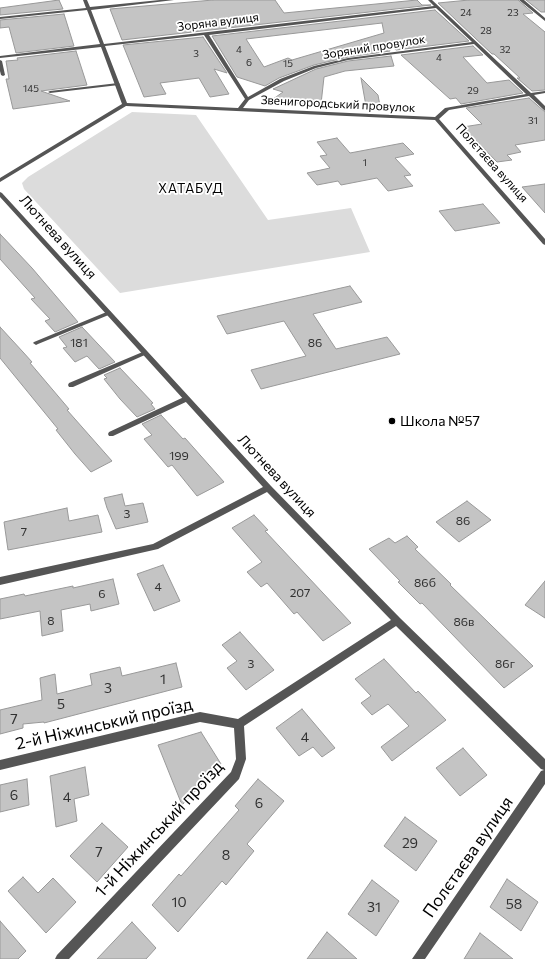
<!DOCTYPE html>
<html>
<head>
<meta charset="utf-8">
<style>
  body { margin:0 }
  canvas { display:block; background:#fff }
</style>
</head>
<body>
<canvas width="545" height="959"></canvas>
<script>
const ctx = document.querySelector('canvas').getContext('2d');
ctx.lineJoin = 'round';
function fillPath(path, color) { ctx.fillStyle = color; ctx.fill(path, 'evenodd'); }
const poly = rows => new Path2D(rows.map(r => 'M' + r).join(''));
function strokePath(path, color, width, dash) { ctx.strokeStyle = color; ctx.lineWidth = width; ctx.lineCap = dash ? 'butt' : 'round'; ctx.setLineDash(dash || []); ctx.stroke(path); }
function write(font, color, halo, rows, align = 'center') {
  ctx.font = font + ' Commissioner,sans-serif'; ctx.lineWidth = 3.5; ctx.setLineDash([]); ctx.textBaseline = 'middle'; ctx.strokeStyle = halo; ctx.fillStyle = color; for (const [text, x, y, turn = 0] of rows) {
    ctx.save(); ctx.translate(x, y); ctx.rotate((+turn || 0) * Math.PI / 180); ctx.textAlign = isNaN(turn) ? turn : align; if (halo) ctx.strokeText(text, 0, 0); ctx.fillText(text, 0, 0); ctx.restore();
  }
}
fillPath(poly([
  [132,112,196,115,268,220,351,208,370,252,120,293,24,189,22,183,28,177]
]), '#dcdcdc');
const building = poly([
  [59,0,63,9,0,15,0,8,59,0],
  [213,0,275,0,284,13,417,0,422,5,431,5,122,40,110,9,213,0],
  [469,0,518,0,533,13,523,14,545,32,545,90,532,91,517,78,520,78,494,54,492,54,438,3,469,0],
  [526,0,545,0,545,12,541,12,526,0],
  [435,10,469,41,396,50,387,42,390,51,348,57,314,65,279,78,265,86,237,77,212,36,435,10],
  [382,23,384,33,292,60,288,58,264,67,246,39,382,23],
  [64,14,74,46,16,53,9,27,0,28,0,20,64,14],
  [203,37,227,73,214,69,229,94,210,97,199,78,160,83,166,94,144,97,123,45,203,37],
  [473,46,483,55,463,57,487,83,509,80,523,93,461,104,456,98,450,99,401,55,473,46],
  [76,51,87,85,41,91,70,101,13,109,6,79,9,79,6,61,18,60,17,58,76,51],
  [391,56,394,66,345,71,324,77,321,104,269,102,283,92,273,89,316,69,348,61,391,56],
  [361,78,378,95,380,106,366,106,361,78],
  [529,98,545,112,545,140,515,145,521,152,507,155,512,160,497,162,463,127,482,124,466,108,529,98],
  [337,138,350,153,403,143,414,154,395,158,411,175,404,176,413,186,388,191,377,178,341,185,338,181,317,185,307,173,330,168,320,156,327,155,317,142,337,138],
  [545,184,545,213,522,187,545,184],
  [483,204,500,223,455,231,439,211,483,204],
  [0,234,32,268,78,322,55,332,45,321,50,319,31,299,35,298,0,259,0,234],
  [350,286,362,302,313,314,336,349,387,337,400,354,261,389,251,370,306,356,284,321,227,334,217,316,350,286],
  [0,327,23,352,32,362,30,363,69,409,67,410,112,461,91,472,75,454,56,430,58,429,0,358,0,327],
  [82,327,98,344,115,362,99,369,87,356,75,362,63,348,67,347,59,337,82,327],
  [120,368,153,403,151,404,155,409,137,417,120,399,104,379,107,378,104,375,120,368],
  [161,415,183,439,185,438,224,482,197,496,172,465,168,467,144,439,152,435,142,424,161,415],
  [122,494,125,506,143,503,148,522,116,529,107,508,104,498,122,494],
  [467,501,491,520,459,542,436,522,467,501],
  [67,508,69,521,98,515,102,532,8,550,4,522,67,508],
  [254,515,268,530,265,531,351,623,323,641,297,612,294,614,267,583,261,587,247,572,262,562,232,528,254,515],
  [407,536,418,547,415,549,451,584,450,585,533,666,504,688,422,603,420,604,398,582,400,581,369,549,389,538,395,543,407,536],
  [163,565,180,601,154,611,137,574,163,565],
  [113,579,119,604,91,611,90,604,61,610,63,631,42,636,40,611,0,619,0,599,24,594,25,596,73,586,73,588,113,579],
  [545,581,545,618,525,605,545,581],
  [240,632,274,670,246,690,227,668,237,661,222,645,240,632],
  [384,659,416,693,418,691,446,720,392,761,381,747,409,726,388,704,372,715,361,703,371,696,355,679,384,659],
  [176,663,182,687,44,723,44,722,23,724,23,728,0,734,0,710,42,700,40,678,55,674,57,694,92,685,90,674,120,667,122,676,176,663],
  [302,709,335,748,322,757,313,747,299,756,276,728,302,709],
  [201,732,221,764,182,805,158,745,201,732],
  [463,748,487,775,460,796,436,768,463,748],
  [85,767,89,795,74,799,77,821,56,827,50,776,85,767],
  [27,779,29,805,0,812,0,785,27,779],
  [258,779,284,801,247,844,254,851,226,885,222,881,178,932,152,905,179,874,181,876,239,810,235,806,258,779],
  [405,817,437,841,416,871,384,846,405,817],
  [102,823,128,847,97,882,70,856,102,823],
  [23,877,38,893,53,878,76,902,46,933,8,891,23,877],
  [507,879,538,902,521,931,490,907,507,879],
  [372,880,399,901,376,936,348,914,372,880],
  [0,921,26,951,18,959,0,959,0,921],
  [132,922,156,948,146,959,97,959,132,922],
  [327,932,357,959,307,959,327,932],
  [480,933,513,959,464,959,480,933]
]);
fillPath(building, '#c4c4c4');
strokePath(building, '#999', 1);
fillPath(poly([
  [0,60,2,61,5,75,3,76,1,75,0,71,0,60],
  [118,83,120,84,119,85,50,93,48,92,50,91,118,83],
  [109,311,111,312,111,314,38,344,36,345,33,343,34,342,109,311],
  [145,351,147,352,148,353,147,354,73,387,69,387,68,385,69,383,145,351],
  [184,397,186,397,189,399,188,401,113,436,109,436,108,434,109,432,184,397]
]), '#555');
fillPath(poly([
  [83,0,87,0,90,7,160,0,174,0,91,10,104,44,434,6,428,0,432,0,531,93,545,91,545,93,534,95,545,106,545,111,529,96,449,110,439,119,545,239,545,245,543,244,435,120,126,106,0,182,0,178,122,104,101,47,0,58,0,56,100,44,87,10,0,19,0,17,86,8,83,0],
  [436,8,472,42,348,58,314,66,280,79,248,97,209,35,436,8],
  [204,35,245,99,238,108,127,103,105,46,204,35],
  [474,44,526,94,445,108,435,117,243,108,249,100,284,81,316,68,348,60,474,44],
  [519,0,524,0,545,18,545,21,519,0],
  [0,192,2,193,271,486,400,618,545,759,545,784,425,959,412,959,541,771,544,770,541,769,396,626,244,726,246,759,239,779,69,959,55,959,57,955,231,772,236,759,234,728,200,722,0,770,0,760,200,712,238,719,391,620,267,492,158,549,0,585,0,577,153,544,263,487,0,197,0,192]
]), '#555');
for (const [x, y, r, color] of [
  [392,421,4,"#000"]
]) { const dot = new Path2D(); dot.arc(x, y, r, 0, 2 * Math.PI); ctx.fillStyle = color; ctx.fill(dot); strokePath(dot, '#fff', 1.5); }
write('10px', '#313131', null, [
  ["24",466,13],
  ["23",513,13],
  ["28",486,31],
  ["4",239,50],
  ["32",505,50],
  ["3",196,54],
  ["4",439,58],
  ["6",249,63],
  ["15",288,64],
  ["145",31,89],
  ["29",473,91],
  ["31",533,121],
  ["1",365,163]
]);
write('12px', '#000', '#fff', [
  ["Зоряна вулиця",218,22,-7],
  ["Зоряний провулок",374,47,-9],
  ["Звенигородський провулок",338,104,3],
  ["Полєтаєва вулиця",492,163,48]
]);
write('12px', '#313131', null, [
  ["181",79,343],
  ["86",315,343],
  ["199",179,456],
  ["3",127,514],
  ["86",463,521],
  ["7",24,532],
  ["86б",425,583],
  ["4",158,587],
  ["207",300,593],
  ["6",102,594],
  ["8",51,621],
  ["86в",464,622],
  ["3",251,664],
  ["86г",505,664]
]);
ctx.letterSpacing = '1px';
write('13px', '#000', '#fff', [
  ["ХАТАБУД",191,189]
]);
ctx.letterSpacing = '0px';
write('14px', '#000', '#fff', [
  ["Лютнева вулиця",58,237,48],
  ["Лютнева вулиця",277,476,47]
]);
write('14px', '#000', '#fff', [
  ["Школа №57",400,421]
], 'left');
write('14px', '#313131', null, [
  ["1",163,679],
  ["3",108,688],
  ["5",61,704],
  ["7",14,719],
  ["4",305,737],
  ["6",14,795],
  ["4",67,797],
  ["6",259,803],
  ["29",410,843],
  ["7",99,852],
  ["8",226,855],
  ["10",179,902],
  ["58",514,904],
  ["31",374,907]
]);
write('17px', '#000', '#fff', [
  ["2-й Ніжинський проїзд",104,724,-13],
  ["1-й Ніжинський проїзд",159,829,-47],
  ["Полєтаєва вулиця",468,857,-55]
]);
</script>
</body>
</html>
